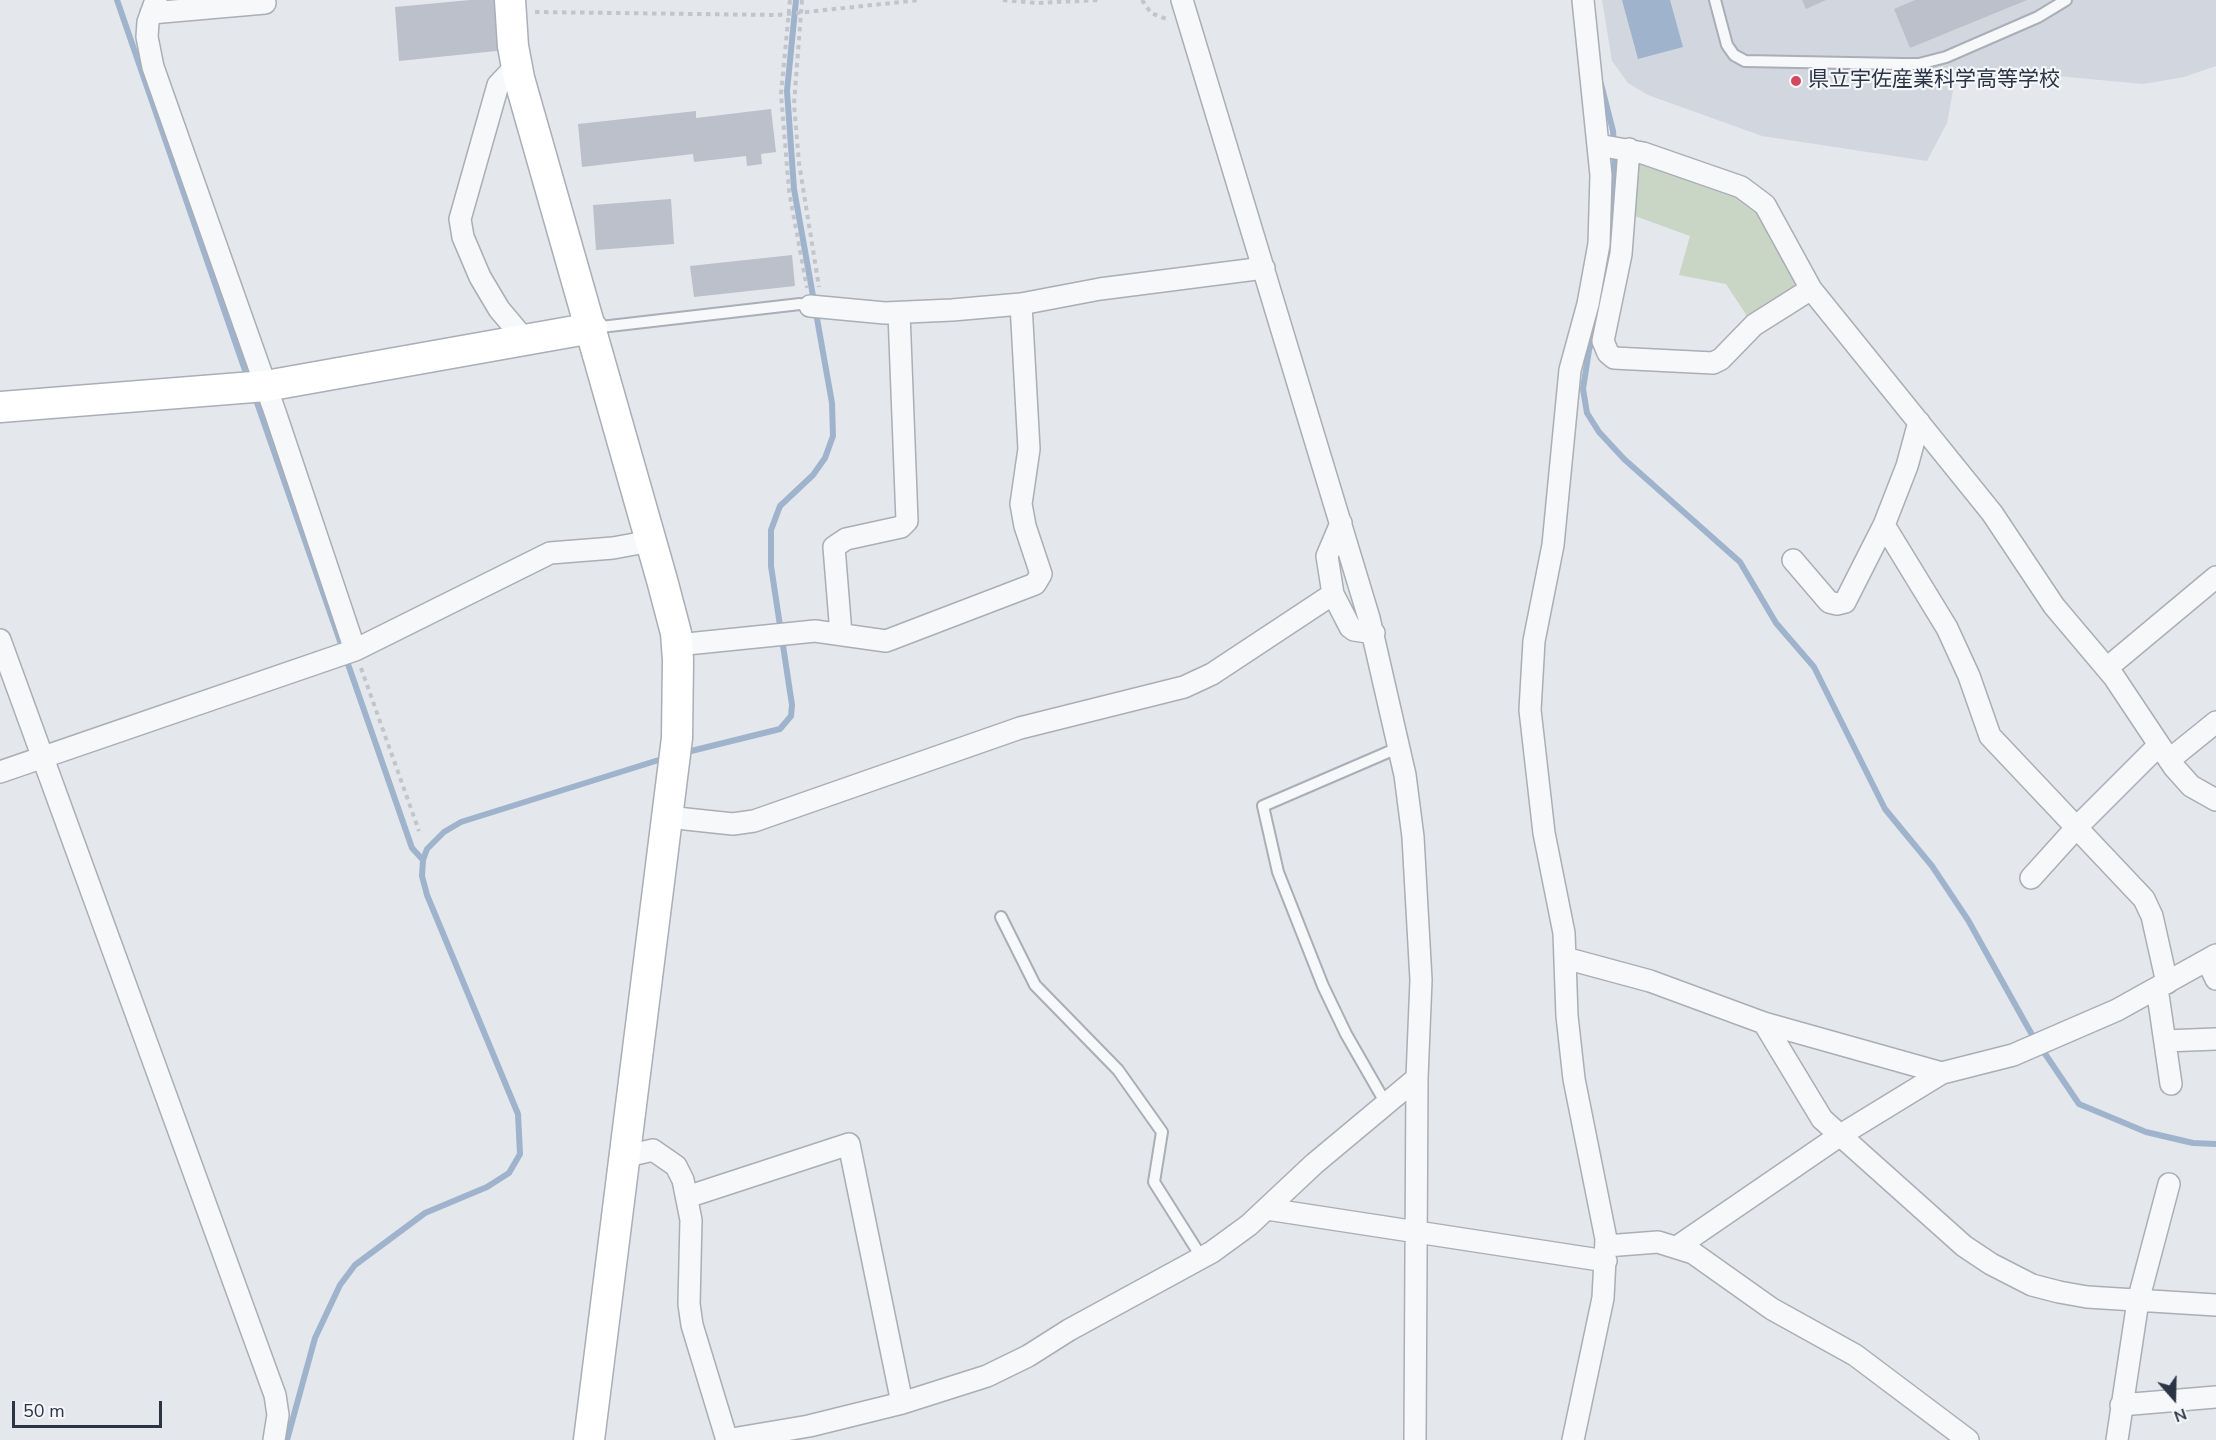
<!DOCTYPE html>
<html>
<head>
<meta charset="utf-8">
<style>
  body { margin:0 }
  #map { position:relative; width:2216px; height:1440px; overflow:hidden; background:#e4e7ec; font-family:"Nunito Sans",sans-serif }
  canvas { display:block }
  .north { position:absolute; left:2144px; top:1368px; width:60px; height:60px; -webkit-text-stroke:4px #f4f6f9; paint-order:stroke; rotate:160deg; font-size:16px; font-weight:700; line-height:24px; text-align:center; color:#2b3445 }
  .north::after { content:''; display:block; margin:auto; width:21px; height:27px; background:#2b3445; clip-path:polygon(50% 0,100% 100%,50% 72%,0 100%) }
  .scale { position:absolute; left:12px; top:1401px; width:150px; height:27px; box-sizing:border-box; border:3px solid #2b3445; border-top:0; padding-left:8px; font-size:18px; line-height:21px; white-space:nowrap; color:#2b3445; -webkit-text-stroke:4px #f4f6f9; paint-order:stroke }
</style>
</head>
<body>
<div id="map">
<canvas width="2216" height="1440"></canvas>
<div class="north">N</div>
<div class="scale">50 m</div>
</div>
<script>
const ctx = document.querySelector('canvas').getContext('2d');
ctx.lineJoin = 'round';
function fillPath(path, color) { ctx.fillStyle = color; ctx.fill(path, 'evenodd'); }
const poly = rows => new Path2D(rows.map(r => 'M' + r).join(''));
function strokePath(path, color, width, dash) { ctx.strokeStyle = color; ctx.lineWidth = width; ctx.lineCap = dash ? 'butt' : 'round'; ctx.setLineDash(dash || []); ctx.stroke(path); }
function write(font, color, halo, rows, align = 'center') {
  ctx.font = font + ' "Nunito Sans","Noto Sans JP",sans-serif'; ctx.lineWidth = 4.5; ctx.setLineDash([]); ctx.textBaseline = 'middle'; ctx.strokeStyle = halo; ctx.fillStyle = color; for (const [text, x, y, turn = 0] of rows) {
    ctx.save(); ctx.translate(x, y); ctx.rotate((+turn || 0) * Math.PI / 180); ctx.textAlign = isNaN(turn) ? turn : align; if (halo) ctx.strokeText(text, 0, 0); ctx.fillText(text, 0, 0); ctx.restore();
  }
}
fillPath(poly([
  [1602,0,2216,0,2216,66,2184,77,2143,84,2025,73,1975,78,1954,85,1947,123,1927,161,1762,136,1648,95,1628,83,1612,61]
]), '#d2d6de');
fillPath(poly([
  [1646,157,1750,203,1768,224,1784,262,1800,287,1749,319,1726,284,1679,275,1690,236,1632,215,1638,164]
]), '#c9d6c5');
fillPath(poly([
  [1622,0,1670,0,1683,47,1638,59]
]), '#9fb4cc');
strokePath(poly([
  [117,0,248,379],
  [1601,84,1613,131,1615,163,1608,270],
  [1595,330,1589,350,1583,389,1587,413,1599,432,1624,459,1740,562,1776,623,1814,667,1885,809,1932,866,1968,920,2031,1033,2079,1104,2146,1132,2193,1143,2216,1144],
  [254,394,412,848,423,860],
  [683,753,780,729,791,716,792,705,771,566,771,530,780,506,813,475,825,458,833,436,832,403,794,189,787,91,796,0],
  [287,1440,315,1338,340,1285,355,1265,425,1213,487,1187,509,1173,520,1154,518,1114,427,895,422,876,423,860,427,849,444,832,461,822,665,758]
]), '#9fb4cc', 6);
fillPath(poly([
  [470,0,502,0,506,50,399,61,395,7],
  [1802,0,1826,0,1806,9],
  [1915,0,2027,0,1910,48,1894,9],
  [771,109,776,152,761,154,762,164,747,166,746,156,694,162,693,154,582,167,578,124,696,111,696,118],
  [671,199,674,244,596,250,593,205],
  [792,255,795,286,694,297,690,266]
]), '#bbc0ca');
const lane = poly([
  [1715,0,1727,45,1734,55,1745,61,1902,64,1919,64,1946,57,2038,17,2066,0],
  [592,328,800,304],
  [1001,917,1035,985,1118,1070,1162,1132,1154,1182,1202,1258],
  [1385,1102,1346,1034,1323,986,1278,872,1263,806,1400,747]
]);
const street = poly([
  [156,0,148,22,147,37,153,67,275,412,355,650],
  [1182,0,1369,618,1405,775,1413,837,1421,980,1417,1078,1415,1440],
  [151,13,265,3],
  [517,65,498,85,460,219,463,237,480,277,499,309,525,340],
  [1598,145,1643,153,1741,187,1765,205,1811,289,1992,513,2054,606,2114,677,2174,767,2191,786,2216,800],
  [1629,149,1621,254,1603,341,1608,353,1614,358,1713,363,1721,359,1754,325,1811,289],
  [810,306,885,313,952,310,1021,304,1100,289,1264,268],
  [1341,523,1327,556,1333,594,1350,627,1354,630,1374,633],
  [1884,525,1947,628,1969,676,1990,736,2144,899,2152,916,2167,983],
  [1793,560,1829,602,1837,604,1845,602,1884,525,1907,466,1919,422],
  [841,634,834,547,846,539,901,527,907,521,899,313],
  [0,640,275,1395,278,1415,274,1440],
  [677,645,815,631,886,641,1035,584,1041,574,1025,526,1021,504,1029,449,1021,304],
  [2107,668,2216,577],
  [2169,760,2216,722],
  [0,772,355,650,550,553,613,548,651,541],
  [667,817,733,824,754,821,1020,728,1184,687,1212,674,1333,594],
  [2031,878,2077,827,2159,745],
  [1565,958,1650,981,1764,1023,1942,1073,2013,1055,2117,1010,2216,955],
  [2207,960,2216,979],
  [2157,988,2171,1084],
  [1764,1023,1822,1119,1964,1246,1991,1264,2032,1285,2059,1292,2087,1297,2216,1305],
  [2165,1041,2216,1039],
  [623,1157,653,1150,676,1166,683,1180,691,1220,689,1304,692,1325,727,1440],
  [687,1197,849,1144,902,1403],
  [1267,1209,1606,1261],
  [1606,1246,1658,1242,1693,1253,1772,1309,1855,1355,1968,1440],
  [1677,1247,1839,1136,1942,1073],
  [2121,1405,2216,1397],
  [726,1440,809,1426,902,1403,987,1376,1028,1356,1069,1330,1212,1252,1249,1225,1314,1164,1417,1078],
  [1573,1440,1603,1298,1606,1239,1574,1079,1567,1016,1564,933,1544,833,1530,710,1534,641,1553,545,1570,370,1588,304,1599,244,1601,175,1583,0],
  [2117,1440,2138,1301,2169,1184]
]);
const secondary = poly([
  [510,0,513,46,519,78,662,580,676,633,678,660,677,738,589,1440],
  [0,407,266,386,592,328]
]);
strokePath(lane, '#a9aeb7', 14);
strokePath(street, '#a9aeb7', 24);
strokePath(secondary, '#a9aeb7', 33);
strokePath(poly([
  [790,0,781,94,789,191,807,288],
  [802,0,794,104,799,163,819,287],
  [1003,0,1037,3,1100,0],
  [1142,0,1151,13,1169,20],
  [535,12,778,15,920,0],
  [361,668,419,831]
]), '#c2c5cb', 4, [4.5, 4.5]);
strokePath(lane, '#f7f8fa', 10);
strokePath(street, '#f7f8fa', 21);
strokePath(secondary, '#fff', 30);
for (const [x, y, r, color] of [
  [1796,81,6,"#d1495b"]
]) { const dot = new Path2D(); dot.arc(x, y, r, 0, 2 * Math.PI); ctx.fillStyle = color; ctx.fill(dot); strokePath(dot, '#f4f6f9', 2); }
write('21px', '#2b3445', '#f4f6f9', [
  ["県立宇佐産業科学高等学校",1808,81]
], 'left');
</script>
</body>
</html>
